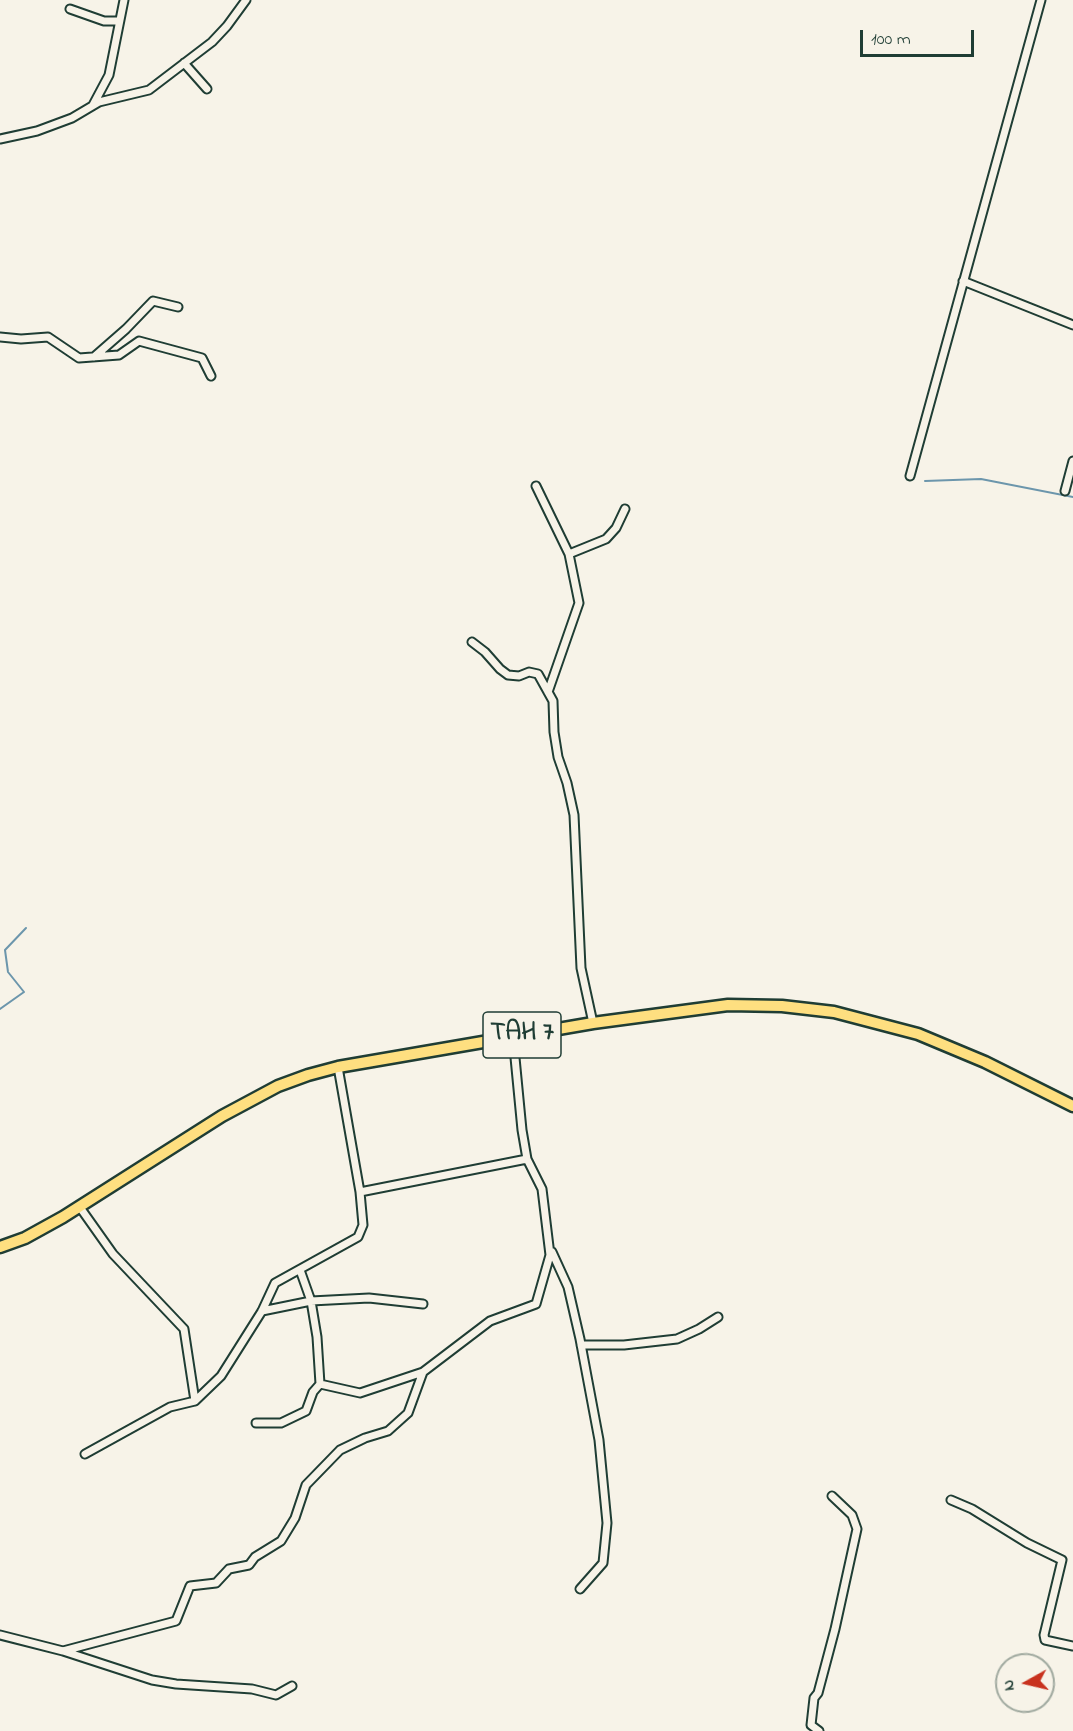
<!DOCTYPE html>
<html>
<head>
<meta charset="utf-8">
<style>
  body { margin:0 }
  #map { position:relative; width:1073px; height:1731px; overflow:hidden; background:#f7f3e8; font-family:"Indie Flower",sans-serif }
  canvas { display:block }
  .north { position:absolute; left:995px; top:1653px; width:60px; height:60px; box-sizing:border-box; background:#f7f3e8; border:2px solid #a1aaa0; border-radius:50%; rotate:262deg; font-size:16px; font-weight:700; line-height:24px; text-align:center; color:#1f3d34 }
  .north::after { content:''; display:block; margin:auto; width:21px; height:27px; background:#c8321e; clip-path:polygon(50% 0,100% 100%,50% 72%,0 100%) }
  .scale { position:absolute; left:860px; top:30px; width:114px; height:27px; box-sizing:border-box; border:3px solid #1f3d34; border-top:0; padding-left:8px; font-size:18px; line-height:21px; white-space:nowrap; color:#1f3d34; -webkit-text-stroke:4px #f7f3e8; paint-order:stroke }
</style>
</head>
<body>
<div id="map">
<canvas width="1073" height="1731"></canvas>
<div class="north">N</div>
<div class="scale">100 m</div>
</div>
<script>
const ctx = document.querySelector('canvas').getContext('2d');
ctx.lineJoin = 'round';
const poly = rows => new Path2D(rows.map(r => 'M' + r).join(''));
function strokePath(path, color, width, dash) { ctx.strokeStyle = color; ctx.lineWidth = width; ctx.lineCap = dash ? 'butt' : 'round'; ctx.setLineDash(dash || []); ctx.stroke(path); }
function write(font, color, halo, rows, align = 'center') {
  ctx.font = font + ' "Indie Flower",sans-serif'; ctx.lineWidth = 4.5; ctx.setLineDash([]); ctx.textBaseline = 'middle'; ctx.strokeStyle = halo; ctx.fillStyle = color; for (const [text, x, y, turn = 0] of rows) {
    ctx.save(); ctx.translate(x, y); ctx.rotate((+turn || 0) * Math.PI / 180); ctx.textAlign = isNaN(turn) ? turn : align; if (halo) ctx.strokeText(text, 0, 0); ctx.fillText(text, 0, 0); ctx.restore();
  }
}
strokePath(poly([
  [925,481,981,479,1073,497],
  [0,1009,24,992,8,972,5,950,26,928]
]), '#6c96ac', 2);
const minor = poly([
  [70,9,104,21,119,21],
  [184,63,207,89],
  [93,105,109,75,124,0],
  [0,139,37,131,72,118,99,102,149,90,212,42,227,26,246,0],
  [963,281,1073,325],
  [0,337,21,339,48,337,79,358,119,355,139,341,202,358,211,376],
  [94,357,126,329,153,301,178,307],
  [910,476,1041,0],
  [536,486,569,554,579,603,548,692],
  [1065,491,1073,461],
  [569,554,606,539,616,528,625,509],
  [472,642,485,652,500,669,508,675,519,676,529,672,538,674,553,701,554,732,558,757,567,783,574,815,581,968,593,1023],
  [360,1192,527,1159],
  [79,1206,113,1254,184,1329,195,1401],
  [552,1252,568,1287,580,1339,599,1440,607,1523,603,1563,580,1589],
  [300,1270,311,1301,317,1337,320,1384],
  [262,1311,311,1301,369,1298,423,1304],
  [581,1345,624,1345,677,1339,699,1329,718,1317],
  [256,1423,281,1423,306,1411,313,1392,320,1384,360,1393,423,1372,490,1321,536,1304,550,1255,542,1189,527,1159,522,1130,513,1037],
  [85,1454,170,1407,195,1401,221,1376,262,1311,275,1283,358,1237,363,1225,360,1192,338,1067],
  [951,1500,972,1509,1027,1543,1062,1560,1044,1635,1045,1640,1073,1646],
  [0,1635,63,1651,152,1680,176,1684,252,1689,276,1695,292,1686],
  [63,1651,176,1621,190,1586,216,1583,229,1569,249,1565,255,1557,281,1541,295,1518,306,1485,340,1450,365,1438,388,1431,408,1413,423,1372],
  [819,1731,811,1725,814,1698,818,1693,835,1629,857,1529,852,1515,832,1496]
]);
const trunk = poly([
  [0,1247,25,1238,63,1217,222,1116,278,1086,308,1075,338,1067,593,1023,728,1005,782,1006,834,1012,918,1034,985,1062,1073,1106]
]);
strokePath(minor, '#1f3d34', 11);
strokePath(trunk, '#1f3d34', 15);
strokePath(minor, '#f7f3e8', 7);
strokePath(trunk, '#fedf80', 10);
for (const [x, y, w] of [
  [522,1035,78]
]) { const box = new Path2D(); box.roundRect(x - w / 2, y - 23, w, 46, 4.5); ctx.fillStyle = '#f7f3e8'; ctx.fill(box); strokePath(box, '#1f3d34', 1.5); }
write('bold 26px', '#1f3d34', null, [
  ["TAH 7",522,1035]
]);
</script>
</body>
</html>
